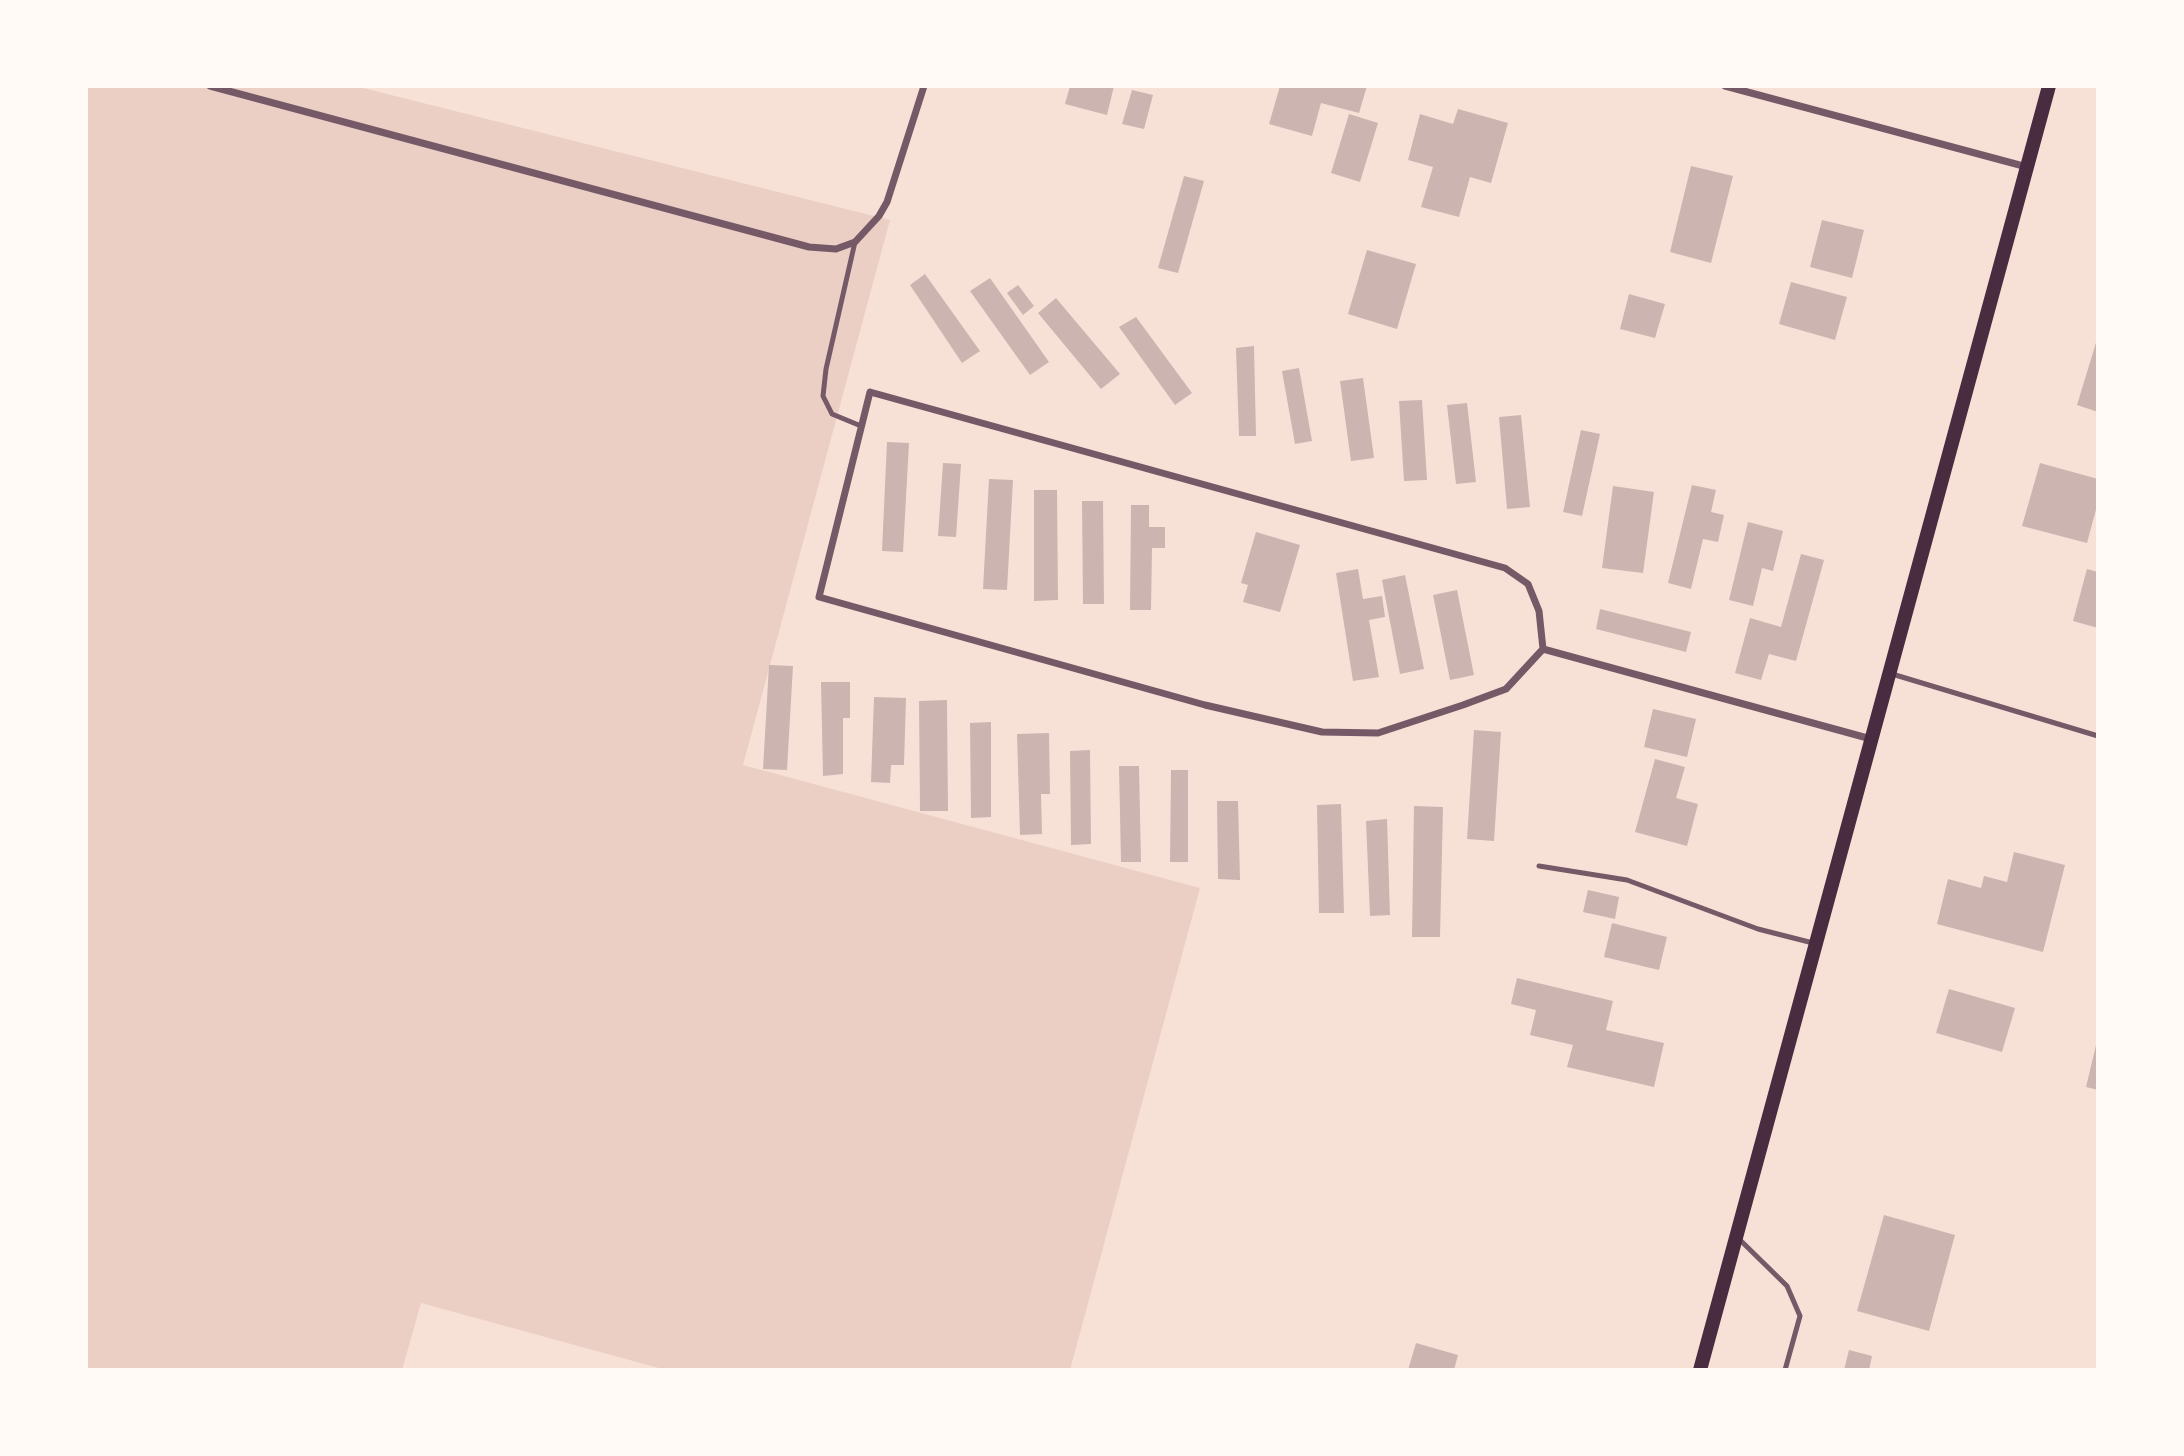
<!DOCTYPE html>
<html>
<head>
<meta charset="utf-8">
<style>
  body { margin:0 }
  #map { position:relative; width:2184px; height:1456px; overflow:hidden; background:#f7e1d7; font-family:Overpass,sans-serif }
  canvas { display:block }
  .frame { position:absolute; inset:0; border:88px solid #fffaf5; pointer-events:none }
</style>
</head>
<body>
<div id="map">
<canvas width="2184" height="1456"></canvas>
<div class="frame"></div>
</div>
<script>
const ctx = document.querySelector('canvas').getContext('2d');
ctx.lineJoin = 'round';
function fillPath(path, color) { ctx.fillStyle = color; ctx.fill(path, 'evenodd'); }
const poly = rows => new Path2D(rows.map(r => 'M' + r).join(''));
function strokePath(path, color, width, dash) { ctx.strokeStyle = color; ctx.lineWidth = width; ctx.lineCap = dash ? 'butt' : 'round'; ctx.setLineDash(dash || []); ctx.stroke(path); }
fillPath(poly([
  [86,86,355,86,890,220,743,765,1200,888,1070,1370,666,1370,421,1303,402,1370,86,1370]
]), '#ebcfc5');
fillPath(poly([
  [1070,86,1114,86,1107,115,1065,104],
  [1280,86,1367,86,1359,113,1321,103,1312,136,1269,124],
  [1132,90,1153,95,1144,129,1122,124],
  [1458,109,1508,123,1491,183,1470,177,1459,217,1421,207,1433,167,1408,160,1420,114,1453,124],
  [1349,114,1378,123,1360,182,1331,173],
  [1691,166,1733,176,1711,263,1670,252],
  [1184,176,1204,181,1178,273,1158,268],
  [1822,220,1864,230,1852,278,1810,267],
  [1367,250,1416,264,1397,329,1348,314],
  [925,274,980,351,962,363,910,285],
  [990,278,1049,362,1030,375,970,291],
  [1791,282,1847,297,1835,340,1779,324],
  [1018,285,1034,306,1023,315,1007,293],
  [1629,294,1665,304,1655,338,1620,329],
  [1056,298,1120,374,1101,389,1038,313],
  [1136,317,1192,393,1175,405,1119,327],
  [2098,336,2098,412,2077,405],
  [1254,346,1256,436,1239,436,1236,348],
  [1299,368,1312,441,1295,444,1282,371],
  [1363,378,1374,458,1351,461,1340,381],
  [1422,400,1427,480,1404,481,1399,401],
  [1467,403,1476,482,1456,484,1447,405],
  [1521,415,1530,507,1507,509,1499,417],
  [1581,430,1600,434,1582,516,1563,512],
  [887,442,909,443,903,552,882,551],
  [943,463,961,464,956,537,938,536],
  [2040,463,2098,479,2098,502,2087,543,2022,526],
  [989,479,1013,480,1007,590,983,589],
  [1692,485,1716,490,1711,512,1724,515,1718,542,1703,539,1691,589,1668,583],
  [1613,486,1654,492,1643,573,1602,568],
  [1034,490,1057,490,1058,600,1034,601],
  [1082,501,1103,501,1104,604,1083,604],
  [1131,505,1149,505,1149,527,1165,527,1165,548,1152,548,1151,610,1130,610],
  [1748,522,1783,531,1773,571,1762,568,1753,606,1729,600],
  [1256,532,1300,545,1280,612,1243,602,1248,585,1241,583],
  [1801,554,1824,560,1796,661,1769,654,1761,680,1735,673,1750,618,1781,627],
  [1358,569,1363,599,1382,596,1385,617,1369,620,1379,677,1353,681,1336,573],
  [2087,569,2098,572,2098,628,2073,621],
  [1405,575,1424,669,1400,674,1382,580],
  [1457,590,1474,675,1450,680,1433,595],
  [1600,609,1691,632,1686,652,1596,629],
  [769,665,793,666,787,770,763,769],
  [821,682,850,682,850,718,843,718,843,774,823,776],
  [874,697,906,698,904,765,891,765,890,783,871,782],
  [947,700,948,811,920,811,919,701],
  [1653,709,1696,719,1687,757,1644,747],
  [991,722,991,817,971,818,970,723],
  [1474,730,1501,732,1494,841,1467,839],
  [1049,733,1050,794,1041,794,1042,834,1020,835,1017,734],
  [1090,750,1091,844,1071,845,1070,751],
  [1655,759,1685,767,1676,798,1698,804,1687,846,1635,832],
  [1119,766,1139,766,1141,862,1121,862],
  [1171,770,1188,770,1188,862,1170,862],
  [1217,801,1238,801,1240,880,1218,879],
  [1341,804,1344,913,1319,913,1317,805],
  [1414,806,1443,807,1440,937,1412,937],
  [1387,819,1390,915,1370,916,1366,821],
  [2014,852,2065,865,2043,952,1937,924,1948,879,1981,888,1984,876,2007,882],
  [1588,890,1619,897,1615,919,1583,912],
  [1612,923,1667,937,1659,970,1604,957],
  [1517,978,1613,1001,1606,1030,1664,1043,1654,1087,1567,1067,1573,1045,1530,1035,1536,1010,1511,1004],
  [1949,989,2015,1008,2002,1052,1936,1033],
  [2097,1041,2098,1041,2098,1090,2086,1087],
  [1884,1215,1955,1235,1929,1331,1857,1311],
  [1416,1343,1458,1355,1454,1370,1408,1370],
  [1849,1350,1872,1356,1869,1370,1844,1370]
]), '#ccb4b1');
strokePath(poly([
  [855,242,826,369,823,396,832,414,861,426],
  [1892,674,2098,736],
  [1539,866,1627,880,1758,929,1813,943],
  [1738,1238,1787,1286,1800,1316,1785,1370]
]), '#755966', 5);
strokePath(poly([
  [210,86,809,247,836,249,855,242,879,216,887,202,924,86],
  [1725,86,2027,167],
  [1543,649,1506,689,1463,705,1378,733,1322,732,1205,705,819,597,870,392,1505,568,1528,584,1539,611,1543,649,1871,739]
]), '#755966', 7);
strokePath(poly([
  [1700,1370,2049,86]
]), '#4a2c40', 14);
</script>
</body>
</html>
